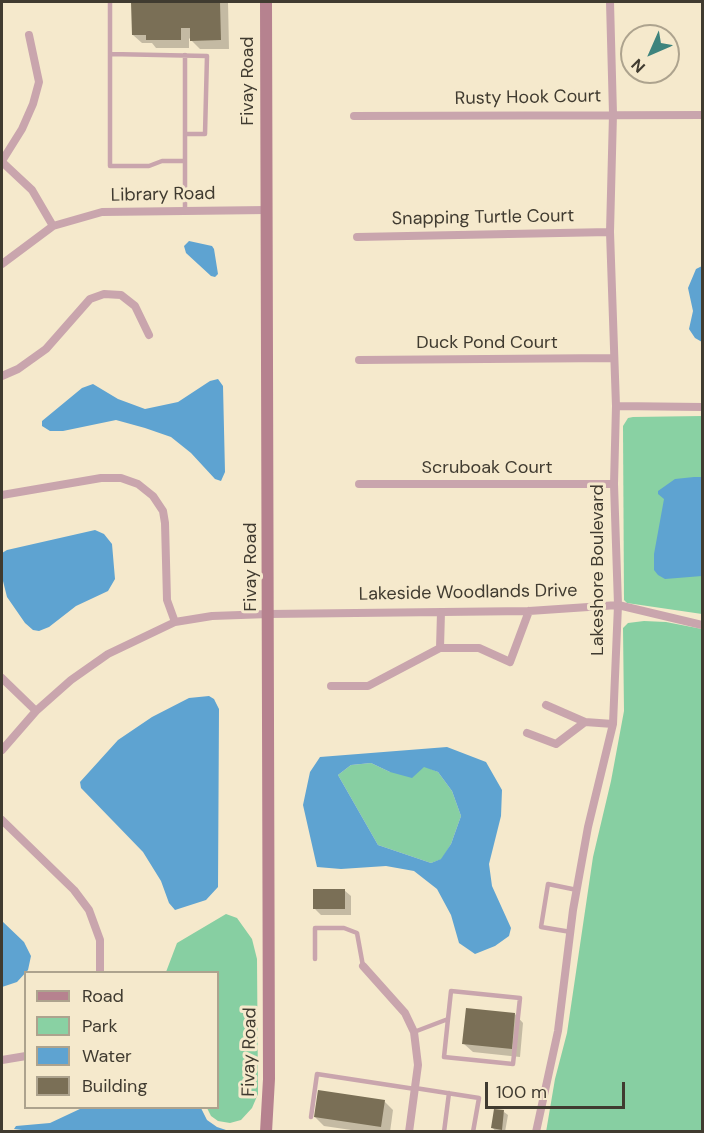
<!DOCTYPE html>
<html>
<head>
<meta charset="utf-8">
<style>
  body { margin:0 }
  #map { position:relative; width:704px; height:1133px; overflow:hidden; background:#f5e9cc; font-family:"DM Sans",sans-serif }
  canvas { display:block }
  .frame { position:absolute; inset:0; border:3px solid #403b30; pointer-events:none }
  .legend { position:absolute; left:24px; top:971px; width:195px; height:138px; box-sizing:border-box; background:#f5e9cc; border:2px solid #ada38e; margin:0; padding:8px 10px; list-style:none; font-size:18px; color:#403b30 }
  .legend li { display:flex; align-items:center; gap:12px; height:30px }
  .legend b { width:30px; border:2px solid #ada38e }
  .north { position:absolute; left:620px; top:24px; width:60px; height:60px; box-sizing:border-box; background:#f5e9cc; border:2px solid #ada38e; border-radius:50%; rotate:225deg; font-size:16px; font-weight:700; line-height:24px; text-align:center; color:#403b30 }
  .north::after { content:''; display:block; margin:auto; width:21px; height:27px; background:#3e847d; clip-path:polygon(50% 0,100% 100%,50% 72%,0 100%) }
  .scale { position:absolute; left:485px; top:1082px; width:140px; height:27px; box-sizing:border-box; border:3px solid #403b30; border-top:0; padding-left:8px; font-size:18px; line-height:21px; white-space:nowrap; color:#403b30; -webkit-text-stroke:4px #f5e9cc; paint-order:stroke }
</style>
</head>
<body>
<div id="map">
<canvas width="704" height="1133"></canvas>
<div class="frame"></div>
<ul class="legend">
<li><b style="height:8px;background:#b6828f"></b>Road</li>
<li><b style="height:16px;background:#89d1a3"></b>Park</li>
<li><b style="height:16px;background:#5ea3d1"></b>Water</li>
<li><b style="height:16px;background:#7a6f56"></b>Building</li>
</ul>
<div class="north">N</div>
<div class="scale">100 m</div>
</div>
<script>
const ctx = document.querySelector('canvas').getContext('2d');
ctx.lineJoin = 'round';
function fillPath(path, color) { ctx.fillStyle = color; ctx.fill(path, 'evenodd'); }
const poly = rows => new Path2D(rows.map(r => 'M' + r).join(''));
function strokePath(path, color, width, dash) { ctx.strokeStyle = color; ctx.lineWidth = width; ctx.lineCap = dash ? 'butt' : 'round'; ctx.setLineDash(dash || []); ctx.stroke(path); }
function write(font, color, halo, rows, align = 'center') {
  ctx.font = font + ' "DM Sans",sans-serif'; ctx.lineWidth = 6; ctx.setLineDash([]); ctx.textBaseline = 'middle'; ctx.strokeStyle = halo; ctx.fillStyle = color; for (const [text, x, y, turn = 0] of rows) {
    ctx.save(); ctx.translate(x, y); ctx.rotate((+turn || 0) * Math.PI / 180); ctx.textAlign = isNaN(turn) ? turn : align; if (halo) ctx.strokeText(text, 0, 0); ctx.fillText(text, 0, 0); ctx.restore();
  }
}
fillPath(poly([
  [702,416,702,614,627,603,624,600,623,426,628,418,633,417]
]), '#89d1a3');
fillPath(poly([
  [644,621,666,622,702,629,702,1131,546,1132,555,1079,567,1033,593,857,611,781,624,711,623,628,628,623],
  [371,763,390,772,424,766,438,772,452,791,461,816,451,844,442,859,431,863,378,845,338,775,351,765],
  [226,914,237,918,252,939,257,959,258,1094,252,1108,241,1120,230,1123,218,1121,211,1116,207,1108,218,1108,218,972,166,972,177,943]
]), '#87cfa2');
fillPath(poly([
  [189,241,212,246,214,249,218,274,215,277,211,276,186,253,184,246],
  [702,266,702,342,695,338,689,329,693,311,688,288,696,269],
  [218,379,223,386,225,472,221,481,215,479,191,453,171,437,145,428,116,420,63,431,50,431,42,426,42,421,82,388,93,384,118,399,145,409,178,402,210,381],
  [694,477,702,477,702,576,665,579,658,575,654,570,654,554,664,499,658,494,658,491,675,479],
  [95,530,104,534,112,544,115,579,108,591,76,606,49,627,39,631,33,630,25,623,7,597,2,577,2,553,7,550],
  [209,696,214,699,219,709,218,887,206,900,175,910,169,903,161,881,143,852,81,788,80,782,118,740,152,717,189,698],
  [447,747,486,762,502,790,501,816,489,864,492,886,511,928,509,936,495,946,475,954,459,943,451,915,437,889,414,871,386,866,341,869,317,867,303,805,310,772,320,757],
  [371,763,390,772,412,778,424,767,438,772,452,791,461,816,451,844,441,859,431,863,378,845,338,775,351,765],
  [2,921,24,942,31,956,28,970,17,982,2,987],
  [82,1108,201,1108,207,1120,217,1127,229,1131,38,1132,14,1129,16,1126,50,1123]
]), '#5ea3d1');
fillPath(poly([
  [133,2,228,2,229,49,200,49,189,38,189,48,156,48,152,43,142,43,133,35],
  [344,890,351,896,351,915,321,915,315,909],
  [515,1014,523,1023,520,1057,473,1052,464,1044],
  [384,1101,393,1110,390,1132,365,1132,324,1126,315,1117],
  [504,1112,508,1115,505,1132,496,1132,493,1128]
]), '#0003');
fillPath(poly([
  [131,2,220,2,221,40,190,41,190,28,181,28,181,40,146,40,146,35,132,35],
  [313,889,345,889,345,909,313,909],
  [466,1008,515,1013,512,1049,462,1044],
  [318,1090,385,1100,381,1127,314,1117],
  [494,1109,504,1110,502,1130,491,1128]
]), '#7a6f56');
strokePath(poly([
  [110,2,110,166,149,166,162,161,185,161],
  [110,54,207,56,205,134,185,134],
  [185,211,185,55],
  [571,932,541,927,548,884,577,890],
  [315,959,315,928,344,928,357,933,363,966],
  [414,1032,448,1019,444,1057,513,1064,520,998,451,991,448,1019],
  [415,1088,479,1098,473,1132],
  [311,1117,317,1074,415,1089],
  [444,1132,449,1093]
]), '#c9a5ad', 4.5);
strokePath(poly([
  [354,116,702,115],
  [2,161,22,129,33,104,39,82,29,35],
  [2,162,32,190,53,226],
  [357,237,610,232],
  [2,264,53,226,102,212,267,210],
  [359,360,614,358],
  [2,376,18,369,46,349,90,299,104,294,121,295,135,306,149,335],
  [616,406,702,407],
  [359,484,614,484],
  [2,495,101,478,121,478,138,484,153,496,163,511,165,523,167,600,175,622],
  [440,648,479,648,510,662,529,611],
  [2,678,36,711],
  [331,686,368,686,440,648,441,612],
  [546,705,585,722,613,724],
  [527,733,556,744,585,722],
  [2,750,36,711,71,680,108,654,175,622,212,616,269,614,529,611,618,605,702,625],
  [2,820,74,890,89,910,100,940,100,972],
  [363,966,405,1013,414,1032,418,1065,409,1132],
  [2,1060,26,1056],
  [536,1132,558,1031,573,910,588,827,613,724,618,605,614,484,616,406,610,232,613,114,610,2]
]), '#c9a5ad', 8);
strokePath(poly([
  [266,1132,269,1079,266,2]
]), '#b6828f', 12);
write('18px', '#403b30', '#f5e9cc', [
  ["Fivay Road",248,81,-90],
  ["Rusty Hook Court",528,98,-1],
  ["Library Road",163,195,-1],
  ["Snapping Turtle Court",483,218,-1],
  ["Duck Pond Court",487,343],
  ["Scruboak Court",487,468],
  ["Fivay Road",251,567,-90],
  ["Lakeshore Boulevard",598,570,-90],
  ["Lakeside Woodlands Drive",468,593,-1],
  ["Fivay Road",250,1052,-89]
]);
</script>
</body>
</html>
